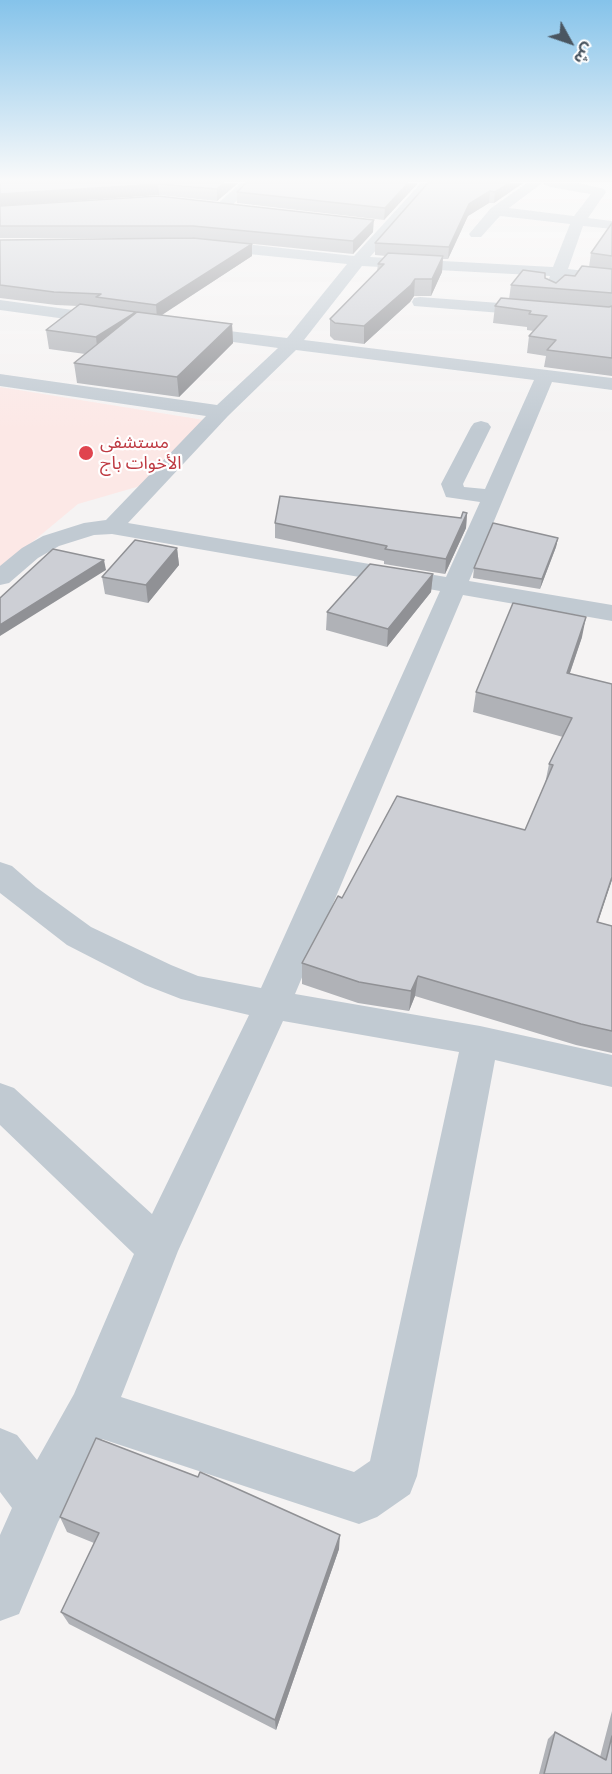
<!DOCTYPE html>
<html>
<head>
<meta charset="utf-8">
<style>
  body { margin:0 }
  #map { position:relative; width:612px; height:1774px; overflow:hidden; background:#f5f3f3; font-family:Cabin,"Noto Sans Arabic",sans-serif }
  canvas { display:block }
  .north { position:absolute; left:540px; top:12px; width:60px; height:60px; -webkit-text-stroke:4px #fff; paint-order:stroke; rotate:130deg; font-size:16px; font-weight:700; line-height:24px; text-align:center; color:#4a5661 }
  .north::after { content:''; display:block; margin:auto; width:21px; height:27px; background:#4a5661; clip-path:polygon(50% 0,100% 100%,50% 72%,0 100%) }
</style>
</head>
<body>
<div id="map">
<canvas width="612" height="1774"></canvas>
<div class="north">ش</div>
</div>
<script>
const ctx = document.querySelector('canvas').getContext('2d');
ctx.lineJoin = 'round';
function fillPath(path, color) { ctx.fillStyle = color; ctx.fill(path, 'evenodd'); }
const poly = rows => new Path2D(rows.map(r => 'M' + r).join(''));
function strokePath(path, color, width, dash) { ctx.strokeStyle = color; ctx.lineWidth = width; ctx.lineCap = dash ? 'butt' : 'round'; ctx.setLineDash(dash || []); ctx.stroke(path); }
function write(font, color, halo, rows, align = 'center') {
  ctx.font = font + ' Cabin,"Noto Sans Arabic",sans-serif'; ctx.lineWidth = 4.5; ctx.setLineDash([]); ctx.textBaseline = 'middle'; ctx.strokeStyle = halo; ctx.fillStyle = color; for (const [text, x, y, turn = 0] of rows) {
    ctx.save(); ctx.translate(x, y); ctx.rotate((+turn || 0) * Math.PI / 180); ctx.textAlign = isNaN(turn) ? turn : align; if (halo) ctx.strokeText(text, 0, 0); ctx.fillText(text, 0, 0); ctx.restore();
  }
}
fillPath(poly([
  [0,387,204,420,140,486,78,504,0,569]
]), '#fce8e6');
fillPath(poly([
  [241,183,255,183,226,211,216,211,214,208,216,205,241,183],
  [421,183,435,183,370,257,553,267,570,224,500,216,481,237,471,237,469,234,491,208,527,183,542,183,509,208,574,216,591,194,550,187,543,183,578,183,604,189,606,192,588,218,612,221,612,229,583,226,568,269,612,274,612,284,565,278,560,292,552,297,544,292,550,276,362,266,304,340,612,378,612,390,552,382,469,581,612,605,612,621,463,595,295,994,480,1026,612,1055,612,1087,495,1060,417,1476,410,1494,377,1517,359,1524,102,1439,58,1522,19,1614,0,1621,0,1535,12,1508,0,1492,0,1428,17,1435,37,1460,74,1394,134,1254,0,1125,0,1083,14,1088,152,1214,249,1015,181,999,145,985,67,945,0,893,0,862,12,866,36,887,91,927,171,965,198,976,261,988,440,591,112,534,94,535,59,546,38,558,9,583,0,585,0,566,22,548,43,536,84,523,106,520,206,416,0,386,0,374,217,405,278,348,188,336,182,335,179,331,182,327,188,326,287,338,347,264,209,250,204,248,201,245,204,242,209,240,354,256,421,183],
  [296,350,534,380,485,489,464,487,463,484,491,427,488,423,481,421,474,423,471,427,441,484,446,497,480,502,446,577,128,523,228,416,296,350],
  [283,1021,459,1052,370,1461,354,1472,121,1397,178,1251,283,1021],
  [420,297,539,306,547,311,539,316,414,306,412,302,414,298,420,297],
  [0,300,110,315,116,316,119,320,116,324,110,325,0,310,0,300]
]), '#c1cad2');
fillPath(poly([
  [0,183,238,183,217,201,159,195],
  [418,183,384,220,237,203,237,192],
  [428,183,523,183,494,203,489,203,468,216,448,259,443,259,442,272,431,296,414,296,410,302,364,344,334,340,330,336,330,319,377,271,378,264,386,256,375,255,375,243],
  [0,206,373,232,353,254,194,238,0,238],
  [612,223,612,376,544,367,546,356,527,353,529,336,534,331,527,330,527,327,493,323,495,306,509,299,511,285,545,278,556,283,575,276,589,267,591,253],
  [0,240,252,256,162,315,232,324,233,343,179,397,77,383,74,363,85,354,49,349,46,330,78,306,56,305,0,298],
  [467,513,466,528,445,574,384,564,384,561,275,538,275,523,461,518],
  [558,538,556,547,540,589,473,578,474,568],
  [177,548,179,565,148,603,105,594,102,577],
  [433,574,431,592,387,647,326,630,327,612],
  [582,637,570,673,598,922,612,926,612,1053,576,1045,415,996,409,1011,358,1003,302,984,302,963,342,898,525,830,545,784,549,764,563,737,473,712,476,692],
  [60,1517,339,1549,276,1730,69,1624,61,1612,94,1543,67,1532],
  [612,1711,612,1774,539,1774,548,1739,555,1732,600,1757]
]), '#b0b2b7');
fillPath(poly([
  [224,183,238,183,217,201,217,189],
  [408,183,418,183,384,220,385,208],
  [509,183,523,183,494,203,495,192],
  [158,184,159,195,0,206,0,194],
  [490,191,489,203,468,216,448,259,449,247,469,204],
  [374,220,373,232,353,254,353,241],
  [252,244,252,256,157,318,156,305],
  [443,256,442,272,431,296,432,279],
  [415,279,414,296,410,302,364,344,364,326],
  [136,312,98,356,96,337],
  [232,324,233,343,179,397,177,377],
  [467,513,466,528,445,574,446,559],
  [558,538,556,547,540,589,542,579],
  [177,548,179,565,148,603,146,585],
  [104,560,106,570,0,636,0,625],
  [433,574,431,592,387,647,388,629],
  [586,617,582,637,563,693,567,673],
  [612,877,612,880,591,943,597,922],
  [418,976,415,996,409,1011,411,991],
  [340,1535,339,1549,276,1730,275,1720]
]), '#909195');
const building = poly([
  [0,183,224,183,217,189,158,184,0,194,0,183],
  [246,183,408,183,385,208,237,192,246,183],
  [428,183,509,183,495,192,490,191,469,204,449,247,375,243,428,183],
  [158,196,374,220,353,241,193,226,0,226,0,206,158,196],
  [612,223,612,256,591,253,612,223],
  [193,238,252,244,156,305,96,297,101,294,54,292,0,285,0,240,193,238],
  [388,253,443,256,432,279,415,279,411,285,364,326,335,323,330,319,384,264,378,264,388,253],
  [582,266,612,269,612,293,511,285,523,270,545,273,545,278,556,283,565,275,575,276,582,266],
  [501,298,609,307,612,306,612,358,547,350,556,340,529,336,547,316,529,314,531,311,495,306,501,298],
  [80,304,136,312,96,337,46,330,80,304],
  [137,312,232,324,177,377,74,363,137,312],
  [280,496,461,518,463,512,467,513,446,559,385,549,387,546,275,523,280,496],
  [493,523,558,538,542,579,474,568,493,523],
  [135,540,177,548,146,585,102,577,135,540],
  [53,549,104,560,0,625,0,598,53,549],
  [370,564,433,574,388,629,327,612,370,564],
  [513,603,586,617,567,673,612,684,612,877,597,922,612,926,612,1031,581,1024,418,976,411,991,359,982,302,963,338,896,342,898,397,796,525,830,553,765,549,764,572,718,476,692,513,603],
  [96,1438,198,1477,200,1472,340,1535,275,1720,61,1612,99,1533,60,1517,96,1438],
  [555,1732,606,1760,612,1736,612,1774,544,1774,555,1732]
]);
fillPath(building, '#cdcfd5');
strokePath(building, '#909195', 1.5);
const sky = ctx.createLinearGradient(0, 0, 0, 431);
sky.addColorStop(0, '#85c3ea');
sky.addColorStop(0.42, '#fafafa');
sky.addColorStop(1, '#fafafa00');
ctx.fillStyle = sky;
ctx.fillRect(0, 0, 612, 431);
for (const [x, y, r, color] of [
  [86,453,8,"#e0444e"]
]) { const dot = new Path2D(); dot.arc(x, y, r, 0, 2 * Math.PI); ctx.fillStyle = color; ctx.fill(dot); strokePath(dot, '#fff', 2); }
write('18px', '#be3a42', '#fff', [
  ["مستشفى",100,443],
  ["الأخوات باج",100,464]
], 'left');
</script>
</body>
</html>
